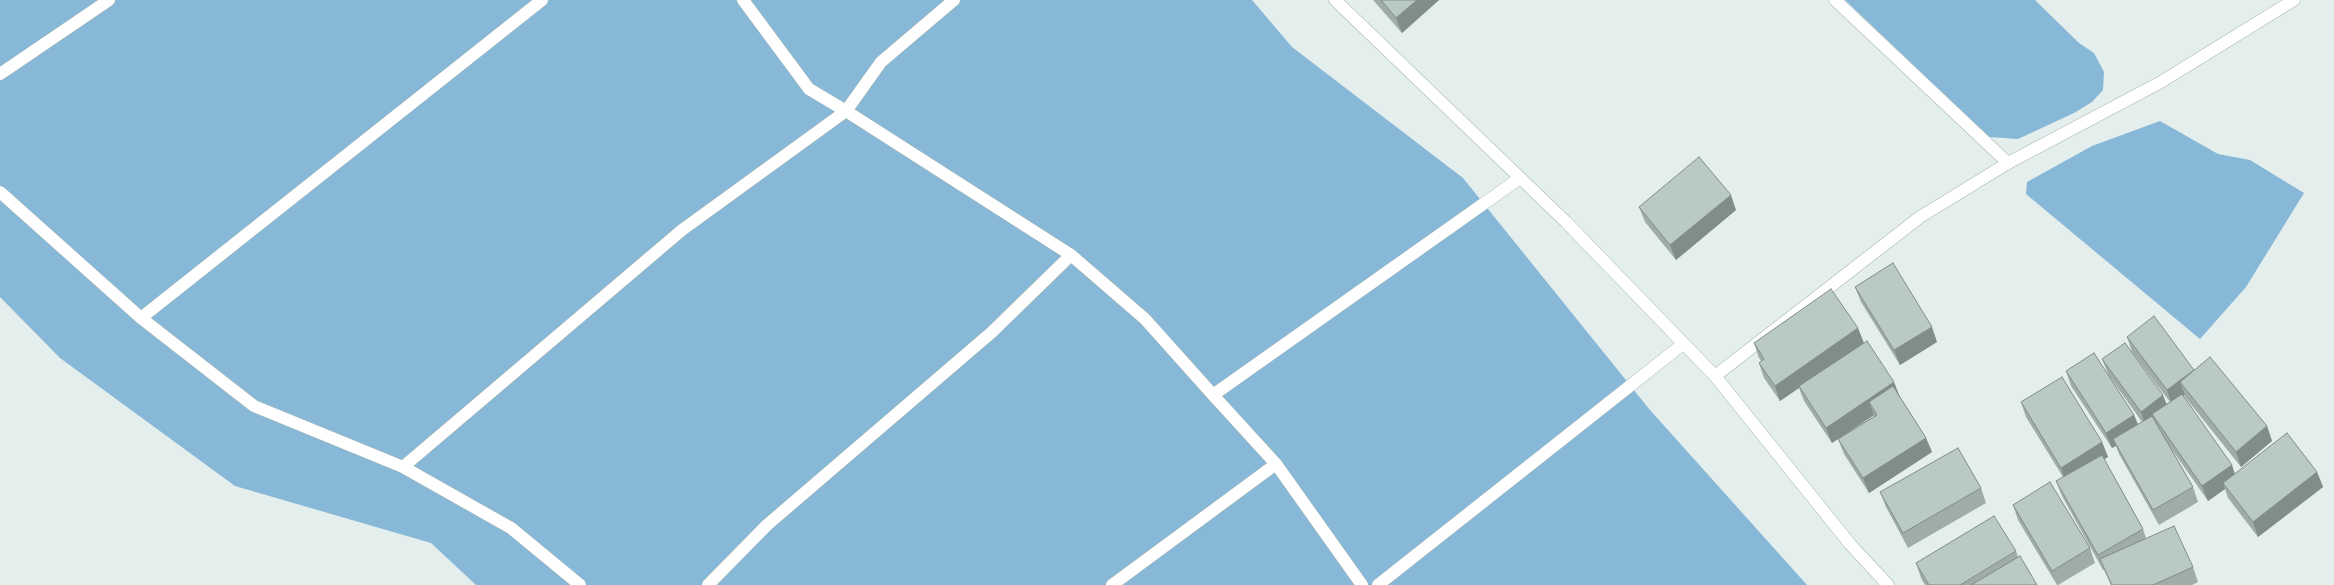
<!DOCTYPE html>
<html>
<head>
<meta charset="utf-8">
<style>
  body { margin:0 }
  canvas { display:block; background:#e4eeec }
</style>
</head>
<body>
<canvas width="2334" height="585"></canvas>
<script>
const ctx = document.querySelector('canvas').getContext('2d');
ctx.lineJoin = 'round';
function fillPath(path, color) { ctx.fillStyle = color; ctx.fill(path, 'evenodd'); }
const poly = rows => new Path2D(rows.map(r => 'M' + r).join(''));
function strokePath(path, color, width, dash) { ctx.strokeStyle = color; ctx.lineWidth = width; ctx.lineCap = dash ? 'butt' : 'round'; ctx.setLineDash(dash || []); ctx.stroke(path); }
fillPath(poly([
  [0,0,1252,0,1292,47,1463,178,1650,410,1807,585,476,585,431,543,235,486,60,358,0,297],
  [1845,0,2035,0,2079,43,2094,53,2104,72,2103,90,2092,102,2074,113,2018,139,1989,137],
  [2160,121,2218,154,2250,160,2304,193,2246,287,2200,339,2026,194,2027,182,2092,146]
]), '#88b8d7');
const lane = poly([
  [954,0,881,62,846,111,1071,255,1145,319,1213,395],
  [1835,0,2008,163],
  [0,74,109,0],
  [0,192,141,318],
  [1276,464,1362,585],
  [403,467,254,406,141,318,542,0],
  [580,585,511,528,403,467,682,230,846,111,809,89,743,0],
  [708,585,767,525,992,332,1071,255],
  [1112,585,1276,464,1213,395,1520,178],
  [1378,585,1683,344]
]);
const street = poly([
  [1335,0,1566,222,1715,376,1850,544,1888,585],
  [1715,376,1920,217,2008,163,2161,82,2294,0]
]);
strokePath(lane, '#a6b7b5', 13);
strokePath(street, '#a6b7b5', 13);
strokePath(lane, '#fff', 12);
strokePath(street, '#fff', 12);
fillPath(poly([
  [1373,0,1439,0,1402,33],
  [1639,207,1736,210,1676,260,1645,222],
  [1855,287,1937,342,1900,365,1861,302],
  [2127,337,2194,370,2267,426,2272,441,2241,467,2185,397,2185,395,2183,396,2235,474,2317,472,2323,487,2258,537,2228,498,2225,489,2208,501,2166,441,2193,487,2198,502,2159,525,2119,454,2116,446,2112,448,2071,386,2066,371,2108,374,2102,359,2166,404,2170,402,2132,352],
  [2108,374,2142,422,2138,424,2134,415],
  [1754,343,1864,343,1926,438,1932,452,1869,493,1844,454,1838,439,1874,416,1874,415,1832,443,1804,401,1799,388,1780,401,1764,378,1759,363,1761,361,1759,358],
  [2021,402,2102,442,2108,457,2104,459,2143,529,2146,538,2193,567,2198,582,2192,585,2111,585,2104,570,2103,570,2062,496,2056,481,2063,477,2026,417],
  [1981,488,1986,503,1908,548,1886,507,1880,492],
  [2013,505,2090,548,2095,563,2058,585,2057,585,2018,520],
  [2016,551,2018,557,2037,585,1925,585,1921,578,1916,563]
]), '#9eadaa');
fillPath(poly([
  [1417,0,1439,0,1402,33,1396,18],
  [1731,195,1736,210,1676,260,1670,245],
  [1932,327,1937,342,1900,365,1894,350],
  [1858,328,1864,343,1780,401,1775,386],
  [2194,370,2199,384,2180,382,2185,395,2172,405,2167,390],
  [1894,382,1900,397,1869,402,1874,415,1832,443,1826,428],
  [2163,395,2169,410,2152,414,2155,421,2146,427,2141,412],
  [2134,415,2140,430,2113,439,2116,446,2112,448,2106,433],
  [2267,426,2272,441,2241,467,2236,452],
  [1926,438,1932,452,1869,493,1863,478],
  [2102,442,2108,457,2066,483,2061,468],
  [2232,465,2237,480,2223,483,2225,489,2208,501,2202,486],
  [2317,472,2323,487,2258,537,2253,522]
]), '#818d8b');
const building = poly([
  [1381,0,1417,0,1396,18,1381,0],
  [1699,157,1731,195,1670,245,1639,207,1699,157],
  [1893,263,1932,327,1894,350,1855,287,1893,263],
  [1831,289,1858,328,1775,386,1759,363,1764,359,1754,343,1831,289],
  [2154,316,2194,370,2167,390,2127,337,2154,316],
  [1867,341,1894,382,1826,428,1799,386,1867,341],
  [2125,343,2163,395,2141,412,2102,359,2125,343],
  [2094,353,2134,415,2106,433,2066,371,2094,353],
  [2210,357,2267,426,2236,452,2180,382,2210,357],
  [2062,377,2102,442,2061,468,2021,402,2062,377],
  [1893,386,1926,438,1863,478,1838,439,1877,415,1869,402,1893,386],
  [2182,394,2232,465,2202,486,2152,414,2182,394],
  [2152,416,2193,487,2153,510,2113,439,2152,416],
  [2287,433,2317,472,2253,522,2223,483,2287,433],
  [1958,448,1981,488,1903,533,1880,492,1958,448],
  [2102,455,2143,529,2098,555,2056,481,2102,455],
  [2050,482,2090,548,2052,571,2013,505,2050,482],
  [1994,516,2016,551,1960,585,1929,585,1916,563,1994,516],
  [2174,526,2193,567,2153,585,2112,585,2100,559,2174,526],
  [2020,556,2037,585,1971,585,2020,556]
]);
fillPath(building, '#b8c9c6');
strokePath(building, '#818d8b', 1);
</script>
</body>
</html>
